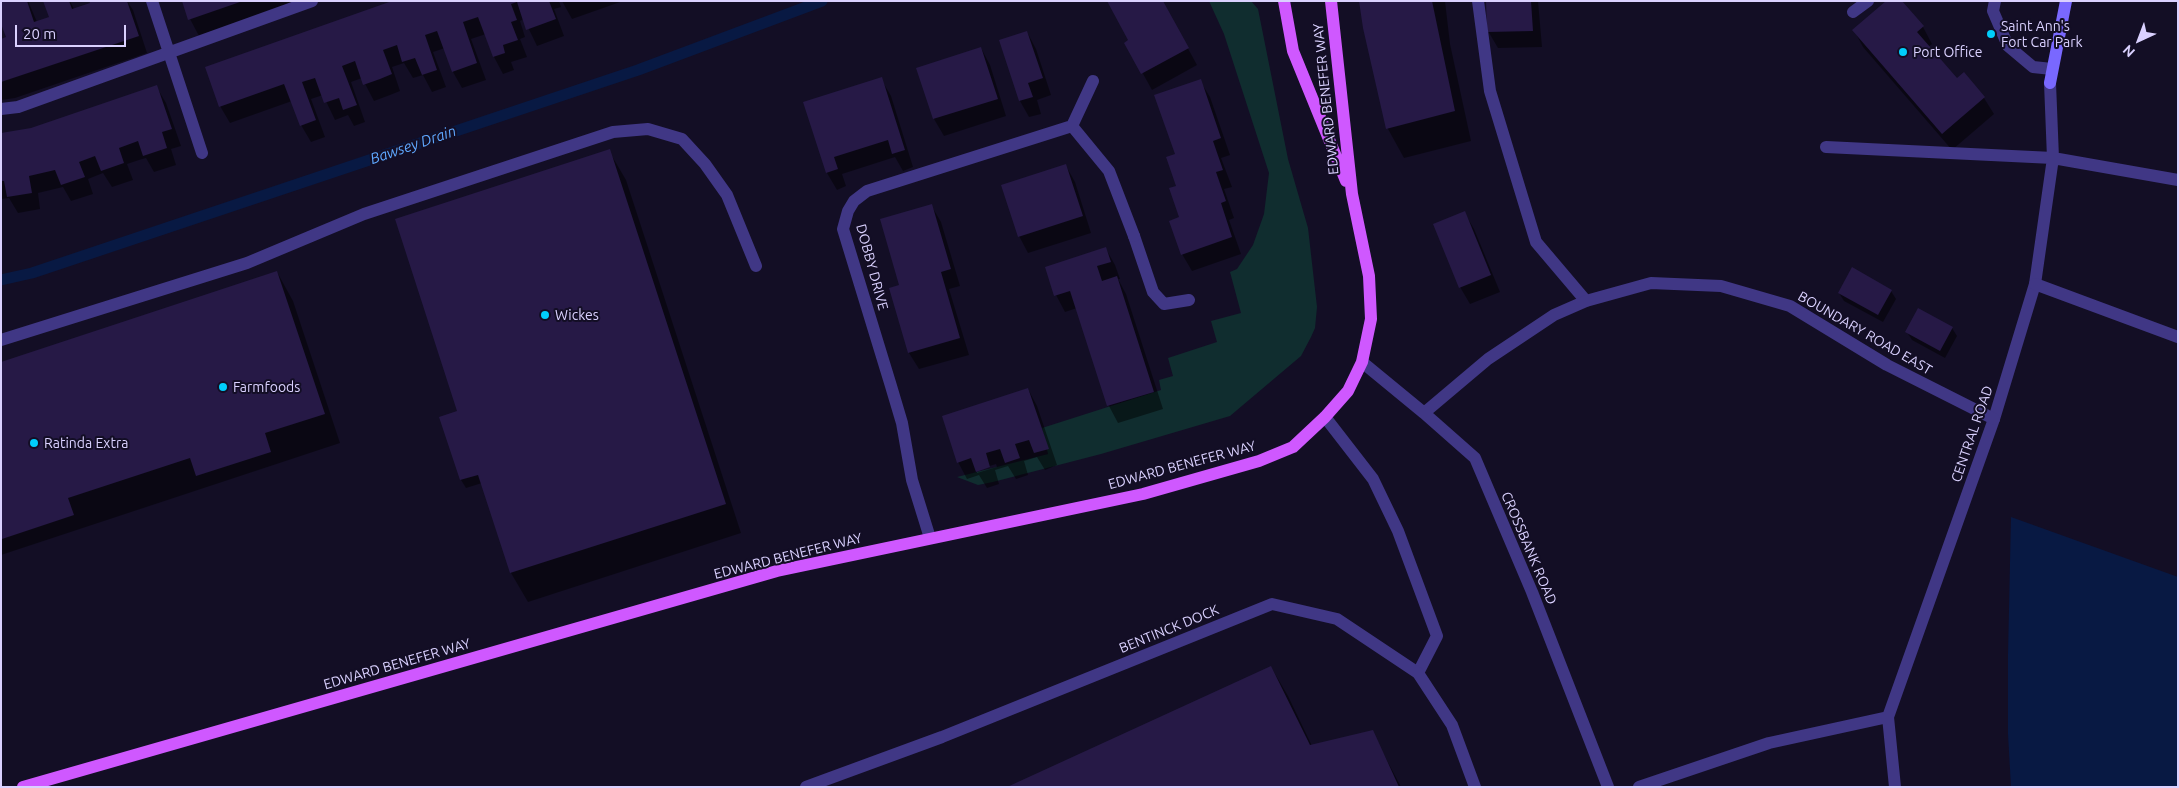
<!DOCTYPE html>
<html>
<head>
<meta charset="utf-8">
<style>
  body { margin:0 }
  #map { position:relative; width:2179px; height:788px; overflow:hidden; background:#130e25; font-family:Ubuntu,sans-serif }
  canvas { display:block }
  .frame { position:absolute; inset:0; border:2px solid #dad1ff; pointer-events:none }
  .north { position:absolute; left:2114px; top:15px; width:50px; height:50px; -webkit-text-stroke:4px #130e25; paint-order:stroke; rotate:223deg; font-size:14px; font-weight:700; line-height:20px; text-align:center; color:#dad1ff }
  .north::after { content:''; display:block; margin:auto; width:18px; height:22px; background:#dad1ff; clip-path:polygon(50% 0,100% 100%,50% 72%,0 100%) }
  .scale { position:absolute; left:15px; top:25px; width:111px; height:22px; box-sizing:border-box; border:2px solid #dad1ff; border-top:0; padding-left:6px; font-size:15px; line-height:18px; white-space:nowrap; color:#dad1ff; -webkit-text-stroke:4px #130e25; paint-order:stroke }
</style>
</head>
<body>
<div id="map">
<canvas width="2179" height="788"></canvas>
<div class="frame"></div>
<div class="north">N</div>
<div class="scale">20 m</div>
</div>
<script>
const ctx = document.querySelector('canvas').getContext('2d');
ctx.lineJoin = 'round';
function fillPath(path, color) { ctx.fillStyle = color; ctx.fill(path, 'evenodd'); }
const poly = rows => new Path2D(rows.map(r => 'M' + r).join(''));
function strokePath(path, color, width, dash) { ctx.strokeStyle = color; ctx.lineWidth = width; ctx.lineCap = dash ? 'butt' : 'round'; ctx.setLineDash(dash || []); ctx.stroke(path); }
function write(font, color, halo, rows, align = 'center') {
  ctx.font = font + ' Ubuntu,sans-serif'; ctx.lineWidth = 4; ctx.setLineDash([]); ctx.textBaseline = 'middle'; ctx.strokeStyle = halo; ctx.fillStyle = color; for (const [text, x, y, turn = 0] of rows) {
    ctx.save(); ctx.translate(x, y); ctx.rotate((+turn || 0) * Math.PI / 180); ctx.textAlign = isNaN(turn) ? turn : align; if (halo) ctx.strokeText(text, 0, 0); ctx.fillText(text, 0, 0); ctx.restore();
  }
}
fillPath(poly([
  [1209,1,1251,1,1258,9,1288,159,1308,228,1317,307,1315,328,1311,337,1301,356,1230,416,1101,454,993,482,978,485,957,477,1048,454,1042,428,1161,390,1159,380,1173,376,1168,358,1217,342,1211,321,1241,313,1230,272,1237,269,1253,245,1264,214,1269,173,1224,34]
]), '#102d2f');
fillPath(poly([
  [2011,517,2178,577,2178,787,2011,787,2008,734,2008,655]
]), '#081943');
fillPath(poly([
  [1,1,28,1,37,22,50,17,48,1,70,1,74,9,91,4,90,1,127,1,133,10,147,53,15,98,1,100,1,41,8,38],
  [183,1,297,1,199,36,190,19],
  [395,1,559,1,561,7,554,9,564,36,537,46,524,19,520,21,525,37,520,39,527,57,511,62,514,70,503,74,494,57,486,34,471,39,486,80,462,88,453,72,445,48,433,52,446,87,432,92,423,75,413,78,404,63,392,67,400,91,390,95,374,101,362,78,351,82,365,122,354,126,348,115,335,120,323,95,311,99,325,137,311,142,301,125,292,101,230,123,220,106],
  [562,1,623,1,572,19],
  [1162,1,1197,65,1152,90,1126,43,1130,41],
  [1361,1,1445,1,1450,44,1471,141,1404,158,1388,129,1364,28],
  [1487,1,1538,1,1542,47,1498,48,1488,31],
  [1923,27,1932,44,1928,47,1957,80,1964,74,1984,98,1994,114,1952,150,1863,47,1854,30],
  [1027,32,1036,49,1051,95,1037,100,1041,114,1029,117,1020,101],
  [981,48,990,65,1006,116,944,136,934,119,918,69],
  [881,79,891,96,913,167,903,171,895,157,842,174,846,186,837,190,827,173,805,103],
  [1200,81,1210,97,1230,155,1221,158,1232,187,1224,189,1234,218,1229,220,1241,254,1192,271,1182,254,1176,155],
  [156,86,166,103,181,146,171,149,176,165,154,172,146,158,139,160,127,164,133,180,112,187,103,173,88,179,93,194,71,201,63,187,38,193,40,209,18,213,9,198,1,199,1,134,31,129],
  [609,151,626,180,741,533,528,602,511,573,482,483,466,488,461,480,441,418,459,417],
  [1066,166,1075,182,1091,233,1028,253,1019,236],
  [931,205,941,222,960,286,949,289,969,355,919,369,909,353,901,286],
  [1464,212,1474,229,1500,292,1470,304,1460,287],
  [1106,249,1115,265,1120,279,1118,279,1126,294,1163,409,1118,423,1109,406,1077,308,1065,312,1056,295],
  [277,272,293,301,340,443,1,555,1,363],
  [1891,291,1896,299,1883,322,1844,301,1839,293],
  [1952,328,1957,336,1945,358,1912,340,1907,332],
  [1028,389,1037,406,1057,465,1045,470,1037,457,1024,461,1028,475,1016,479,1008,466,995,470,999,484,987,488,979,475,967,479,958,462],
  [996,464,997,467,977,473,977,470],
  [1271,667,1288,696,1312,746,1372,732,1401,787,1010,787]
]), '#0007');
strokePath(poly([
  [1,280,32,273,638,70,822,1]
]), '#081943', 11);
fillPath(poly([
  [1,1,27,1,34,22,49,17,43,1,69,1,72,9,90,3,89,1,127,1,139,36,1,82,1,39,6,37,1,24],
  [182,1,240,1,240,2,188,20],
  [392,1,549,1,556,19,526,30,517,2,511,4,517,20,511,22,518,40,503,45,505,53,493,57,478,17,463,22,477,63,452,72,437,31,425,35,437,70,422,75,415,58,402,62,397,45,383,50,392,74,380,79,363,85,355,61,342,66,357,105,343,110,339,98,324,103,315,78,302,82,316,120,300,126,284,84,219,107,205,67],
  [1107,1,1163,1,1189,48,1141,74,1124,43,1128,40],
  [1359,1,1432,1,1455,111,1386,129,1363,28],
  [1486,1,1531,1,1533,31,1487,32],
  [1886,1,1902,1,1924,26,1917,32,1957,78,1964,72,1985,97,1942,134,1852,30],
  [1027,31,1043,78,1028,83,1033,97,1019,101,999,40],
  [981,47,998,99,933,119,916,68],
  [882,77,905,150,892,154,888,140,834,157,838,169,826,173,803,102],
  [1201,79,1221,138,1213,141,1223,170,1216,172,1226,201,1221,203,1232,237,1181,255,1169,221,1179,217,1169,188,1176,186,1166,157,1175,154,1154,95],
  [157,85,172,129,162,132,167,148,143,156,138,141,119,148,124,163,101,171,95,156,79,162,85,177,61,185,55,170,29,176,32,193,7,197,4,181,1,181,1,133,31,128],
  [610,149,726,504,510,573,478,475,460,480,439,417,457,411,395,219],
  [1066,164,1083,216,1018,237,1001,185],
  [932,204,951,269,941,272,960,338,908,353,889,288,899,285,880,219],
  [1465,211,1491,275,1459,288,1433,224],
  [1106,247,1111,262,1097,266,1102,281,1117,276,1154,392,1107,406,1070,291,1054,296,1045,267],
  [1852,267,1892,290,1878,315,1838,293],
  [277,271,325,414,265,433,271,452,196,476,190,458,68,498,74,515,2,539,1,362],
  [1918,308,1953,327,1940,351,1905,332],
  [1028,388,1049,449,1034,453,1029,440,1015,444,1020,458,1005,463,1000,449,986,453,990,467,976,472,971,458,957,463,942,416],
  [1271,666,1310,745,1373,730,1399,787,1007,787]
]), '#261946');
strokePath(poly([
  [1478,1,1490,91,1536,242,1586,301],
  [1995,1,1993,11,2008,46,2033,67,2052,69],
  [1853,12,1868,1],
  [1826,147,2053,158,2178,180],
  [1134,236,1153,292,1164,304,1189,300],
  [1,340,247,263,364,214,613,132,648,129,682,139,705,164,727,195,756,266],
  [1325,417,1373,479,1398,531,1437,636,1418,673],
  [1639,787,1769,743,1888,717],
  [1895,787,1888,717,1994,419,2035,284,2053,158,2050,83]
]), '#403785', 12);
strokePath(poly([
  [152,1,202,153],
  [1,109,18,107,312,1],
  [1072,126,1093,81],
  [2035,284,2178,337],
  [1362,362,1424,413,1475,458,1532,592,1608,787],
  [1424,413,1488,359,1554,315,1586,301,1651,283,1721,286,1790,306,1887,365,1994,419],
  [930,538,912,480,902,423,891,386,843,229,848,211,854,201,867,191,1072,126,1109,171,1134,236],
  [806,787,942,737,1272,604,1337,619,1418,673,1452,725,1475,787]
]), '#403785', 12);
strokePath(poly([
  [2050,83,2066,1]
]), '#7968ff', 12);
strokePath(poly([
  [1284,1,1293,51,1346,181],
  [23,787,777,571,1143,494,1259,461,1293,447,1325,417,1348,391,1362,362,1371,319,1369,276,1352,194,1331,1]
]), '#cf58ff', 12);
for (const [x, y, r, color] of [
  [1991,34,5,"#00cefc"],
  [1903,52,5,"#00cefc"],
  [545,315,5,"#00cefc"],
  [223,387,5,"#00cefc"],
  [34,443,5,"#00cefc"]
]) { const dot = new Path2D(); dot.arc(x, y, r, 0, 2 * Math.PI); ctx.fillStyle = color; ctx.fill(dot); strokePath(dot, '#130e25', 2); }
write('14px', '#dad1ff', '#130e25', [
  ["Saint Ann's",2001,26],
  ["Fort Car Park",2001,42],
  ["Port Office",1913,52],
  ["Wickes",555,315],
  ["Farmfoods",233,387],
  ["Ratinda Extra",44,443]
], 'left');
write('14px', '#dad1ff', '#130e25', [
  ["EDWARD BENEFER WAY",1326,99,-96],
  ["DOBBY DRIVE",872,267,75],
  ["BOUNDARY ROAD EAST",1865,333,30],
  ["CENTRAL ROAD",1972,434,-71],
  ["EDWARD BENEFER WAY",1182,465,-15],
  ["CROSSBANK ROAD",1529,548,67],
  ["EDWARD BENEFER WAY",788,556,-14],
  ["BENTINCK DOCK",1169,629,-22],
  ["EDWARD BENEFER WAY",397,664,-16]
]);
write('italic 15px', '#5fa8ff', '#130e25', [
  ["Bawsey Drain",413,145,-19]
]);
</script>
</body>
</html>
